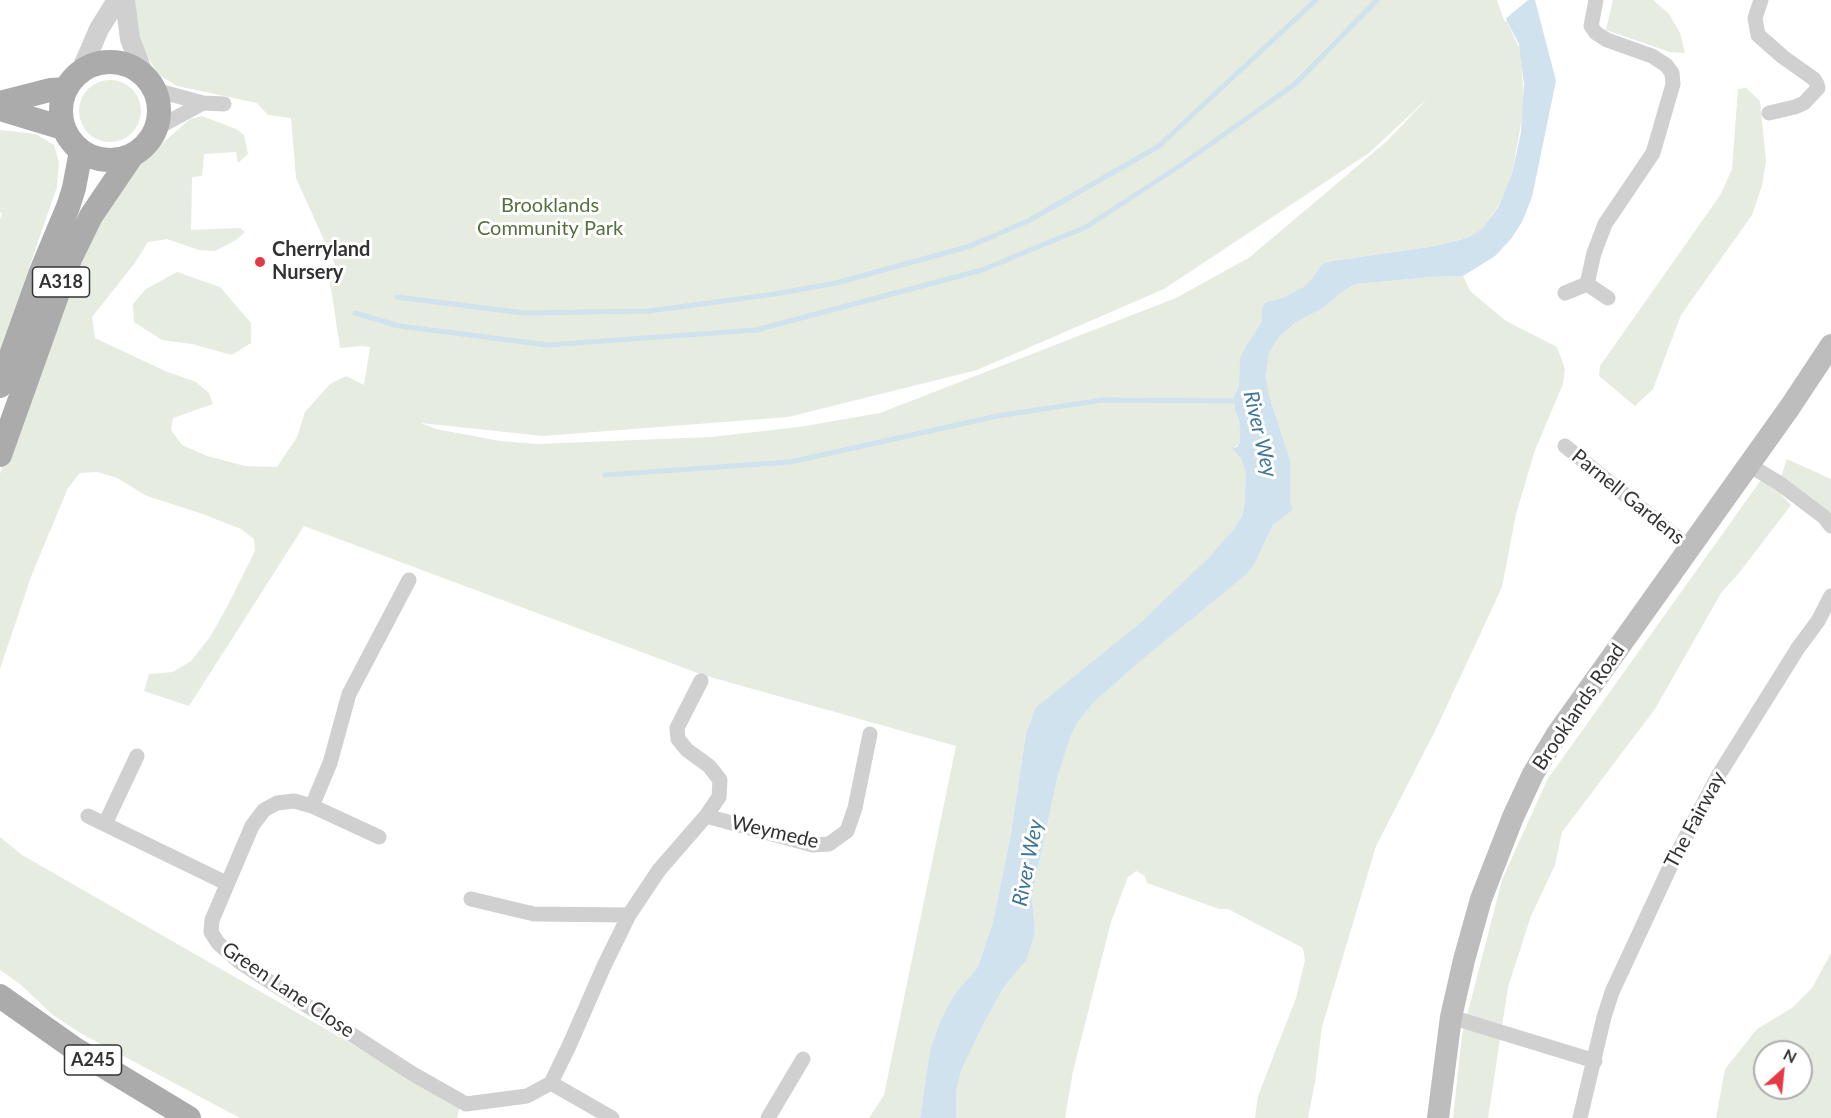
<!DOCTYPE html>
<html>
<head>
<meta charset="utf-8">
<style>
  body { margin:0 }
  #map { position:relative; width:1831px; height:1118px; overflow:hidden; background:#fff; font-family:Lato,sans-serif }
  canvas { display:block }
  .north { position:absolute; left:1753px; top:1040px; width:60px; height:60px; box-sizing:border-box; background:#fff; border:2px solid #adadad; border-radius:50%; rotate:27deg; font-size:16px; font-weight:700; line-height:24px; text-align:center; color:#333 }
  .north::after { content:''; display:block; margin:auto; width:21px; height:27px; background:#e63946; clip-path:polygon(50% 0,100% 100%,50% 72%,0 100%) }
</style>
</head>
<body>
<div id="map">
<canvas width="1831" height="1118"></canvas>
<div class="north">N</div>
</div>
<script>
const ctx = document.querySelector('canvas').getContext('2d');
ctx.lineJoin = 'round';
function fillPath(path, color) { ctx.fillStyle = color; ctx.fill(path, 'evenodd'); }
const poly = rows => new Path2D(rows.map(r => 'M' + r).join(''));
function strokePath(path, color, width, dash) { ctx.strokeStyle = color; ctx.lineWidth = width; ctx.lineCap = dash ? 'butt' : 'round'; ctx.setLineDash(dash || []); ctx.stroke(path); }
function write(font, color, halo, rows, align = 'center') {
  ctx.font = font + ' Lato,sans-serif'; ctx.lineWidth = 6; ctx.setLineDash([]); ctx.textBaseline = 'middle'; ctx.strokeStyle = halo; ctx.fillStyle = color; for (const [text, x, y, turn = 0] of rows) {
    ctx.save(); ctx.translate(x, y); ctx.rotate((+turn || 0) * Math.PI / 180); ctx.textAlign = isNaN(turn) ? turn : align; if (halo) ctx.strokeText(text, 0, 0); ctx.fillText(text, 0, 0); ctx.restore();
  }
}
fillPath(poly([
  [135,0,1497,0,1505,22,1507,21,1521,52,1524,107,1512,174,1505,194,1499,205,1482,229,1467,238,1435,246,1326,262,1321,265,1311,280,1303,287,1282,298,1266,302,1262,308,1262,321,1246,346,1239,387,1234,396,1235,411,1239,419,1240,444,1233,448,1241,457,1246,473,1244,508,1242,516,1233,530,1208,558,1140,623,1036,707,1026,733,1011,833,993,922,978,967,954,995,940,1021,930,1050,920,1118,869,1118,884,1095,956,746,703,675,304,526,189,706,144,691,149,674,173,672,191,661,210,637,227,607,255,551,254,539,241,529,200,513,147,496,117,478,98,472,80,473,68,488,32,574,0,669,0,474,76,261,135,164,147,157,190,119,202,116,236,129,244,135,248,154,238,163,236,152,204,154,202,176,192,177,191,230,240,228,245,232,236,240,215,251,199,250,167,239,148,242,134,264,92,317,95,338,165,371,196,382,209,393,213,404,173,418,171,430,182,445,207,456,245,466,277,467,297,437,305,412,330,384,346,376,364,385,370,347,361,346,340,348,330,282,333,280,332,274,336,267,296,178,291,118,268,115,257,103,177,86,159,75,144,52,138,37],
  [1429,97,1387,141,1250,257,1176,298,880,413,799,427,712,437,537,444,500,441,436,429,421,423,543,436,788,417,977,370,1164,289,1369,153],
  [1613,0,1653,0,1669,14,1680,33,1685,53,1670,52,1606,30],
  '79 111a31 31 0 1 1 62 0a31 31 0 1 1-62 0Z',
  [1746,88,1760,101,1766,161,1762,186,1752,215,1681,315,1653,389,1635,406,1599,376,1600,366,1721,194,1732,169,1738,89],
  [0,130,36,134,54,145,59,162,57,187,0,351,0,219,2,214,0,212],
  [177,272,220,287,251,323,251,343,232,355,192,344,162,340,134,322,133,304,146,289],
  [1463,276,1470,291,1506,321,1557,347,1565,369,1563,384,1535,450,1516,514,1502,587,1437,727,1376,846,1322,1027,1315,1082,1308,1118,1255,1118,1258,1096,1296,998,1305,960,1303,948,1228,909,1219,909,1147,883,1144,875,1136,871,1128,877,1111,922,1073,1071,1065,1118,956,1118,956,1092,961,1071,984,1023,1004,987,1026,961,1035,935,1032,896,1057,779,1071,735,1078,722,1093,703,1137,664,1247,574,1255,563,1273,525,1293,510,1290,501,1290,460,1269,395,1266,377,1269,353,1279,337,1296,322,1323,308,1342,292,1356,284,1432,277],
  [1787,459,1831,479,1831,526,1779,483],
  [1761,480,1774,487,1791,505,1739,573,1721,593,1655,709,1562,832,1555,865,1531,916,1508,987,1488,1118,1453,1118,1462,1035,1502,880,1547,780],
  [0,837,22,855,460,1106,457,1118,240,1118,82,1034,53,1015,20,984,0,970],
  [1831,953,1831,1118,1716,1118,1725,1069,1757,1029,1792,1008,1812,988],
  [1765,1052,1801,1052,1801,1088,1765,1088]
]), '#e6ecdf');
fillPath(poly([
  [1499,0,1535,0,1556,81,1532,197,1522,222,1511,239,1495,256,1463,276,1432,277,1356,284,1342,292,1323,308,1296,322,1279,337,1269,353,1266,377,1269,395,1290,460,1290,501,1293,510,1273,525,1255,563,1247,574,1137,664,1093,703,1078,722,1071,735,1057,779,1032,896,1035,935,1026,961,1004,987,984,1023,961,1071,956,1092,956,1118,920,1118,930,1050,940,1021,954,995,978,967,993,922,1011,833,1026,733,1036,707,1140,623,1208,558,1233,530,1242,516,1244,508,1246,473,1241,458,1232,448,1237,447,1240,443,1239,419,1235,411,1234,396,1239,387,1240,359,1246,346,1262,321,1262,308,1266,302,1282,298,1303,287,1311,280,1321,265,1326,262,1435,246,1467,238,1482,229,1499,206,1512,174,1521,132,1524,84,1519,44,1507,21]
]), '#cfe2ee');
fillPath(poly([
  [1497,0,1528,0,1504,20]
]), '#fff');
strokePath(poly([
  [1000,233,1030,220,1159,146,1316,0],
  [397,297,524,313,649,311,775,294,836,283,967,247,996,235],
  [355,313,399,326,548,345,756,330,982,270,1086,227,1181,165,1295,84,1377,0],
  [605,475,790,462,997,416,1103,400,1239,401]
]), '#cfe2ee', 5);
strokePath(poly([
  [1761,0,1755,18,1758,35,1783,57,1814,79,1817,84,1818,88,1804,103,1795,107,1769,113],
  [155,90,203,103,224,104],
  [157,128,203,103],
  [1587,284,1608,298],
  [1565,293,1587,284,1594,253,1605,224,1653,153,1673,84,1672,73,1666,65,1652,56,1607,40,1596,33,1591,26,1596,0],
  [1565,446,1690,548],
  [1749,465,1779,483,1824,517,1831,526],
  [312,806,330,763,349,694,409,580],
  [88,816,226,883],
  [706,816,813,845,829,844,847,831,855,808,870,734],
  [105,824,137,756],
  [379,837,312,806,294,801,277,803,264,810,252,826,212,920,211,932,218,943,241,963,413,1074,466,1104],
  [471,899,534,914,629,915],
  [1451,1017,1595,1061],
  [551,1083,612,1118],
  [466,1104,527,1096,551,1083,569,1046,604,966,629,915,659,870,706,816,719,797,720,780,709,766,687,750,678,739,677,728,701,681],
  [768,1118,803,1059],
  [1580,1118,1604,1017,1612,992,1671,865,1718,776,1798,648,1818,621,1831,596]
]), '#d0d0d0', 15);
strokePath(poly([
  [125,0,130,39,143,73],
  [81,71,99,29,117,0]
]), '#d0d0d0', 20);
strokePath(poly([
  [1438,1118,1451,1017,1464,960,1481,899,1513,817,1533,774,1557,734,1790,407,1831,345]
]), '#bdbdbd', 22);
strokePath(poly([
  '61 111a49 49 0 1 1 98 0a49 49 0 1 1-98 0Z',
  [0,103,50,90,66,89],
  [0,109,63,128],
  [0,386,40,274,68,207,74,188,81,151],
  [0,455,70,259,91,216,131,157],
  [0,996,75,1049,189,1118]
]), '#ababab', 24);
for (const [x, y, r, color] of [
  [260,262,6,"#e63946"]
]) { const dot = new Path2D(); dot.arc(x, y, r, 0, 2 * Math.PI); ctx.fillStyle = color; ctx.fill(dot); strokePath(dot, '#fff', 2); }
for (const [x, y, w] of [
  [61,282,57],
  [93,1060,57]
]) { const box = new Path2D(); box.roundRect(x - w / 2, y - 15, w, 30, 4.5); ctx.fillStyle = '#fff'; ctx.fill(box); strokePath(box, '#333', 1.5); }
write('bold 18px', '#333', null, [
  ["A318",61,282],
  ["A245",93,1060]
]);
write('20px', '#56703f', '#fff', [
  ["Brooklands",550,206],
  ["Community Park",550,229]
]);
write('bold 20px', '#333', '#fff', [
  ["Cherryland",272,250],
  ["Nursery",272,273]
], 'left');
write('20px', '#333', '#fff', [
  ["Parnell Gardens",1628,497,39],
  ["Brooklands Road",1579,707,-56],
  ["The Fairway",1695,820,-62],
  ["Weymede",775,832,13],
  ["Green Lane Close",288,990,34]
]);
write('italic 21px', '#3f7597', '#fff', [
  ["River Wey",1260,434,77],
  ["River Wey",1028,863,-79]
]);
</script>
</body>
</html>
